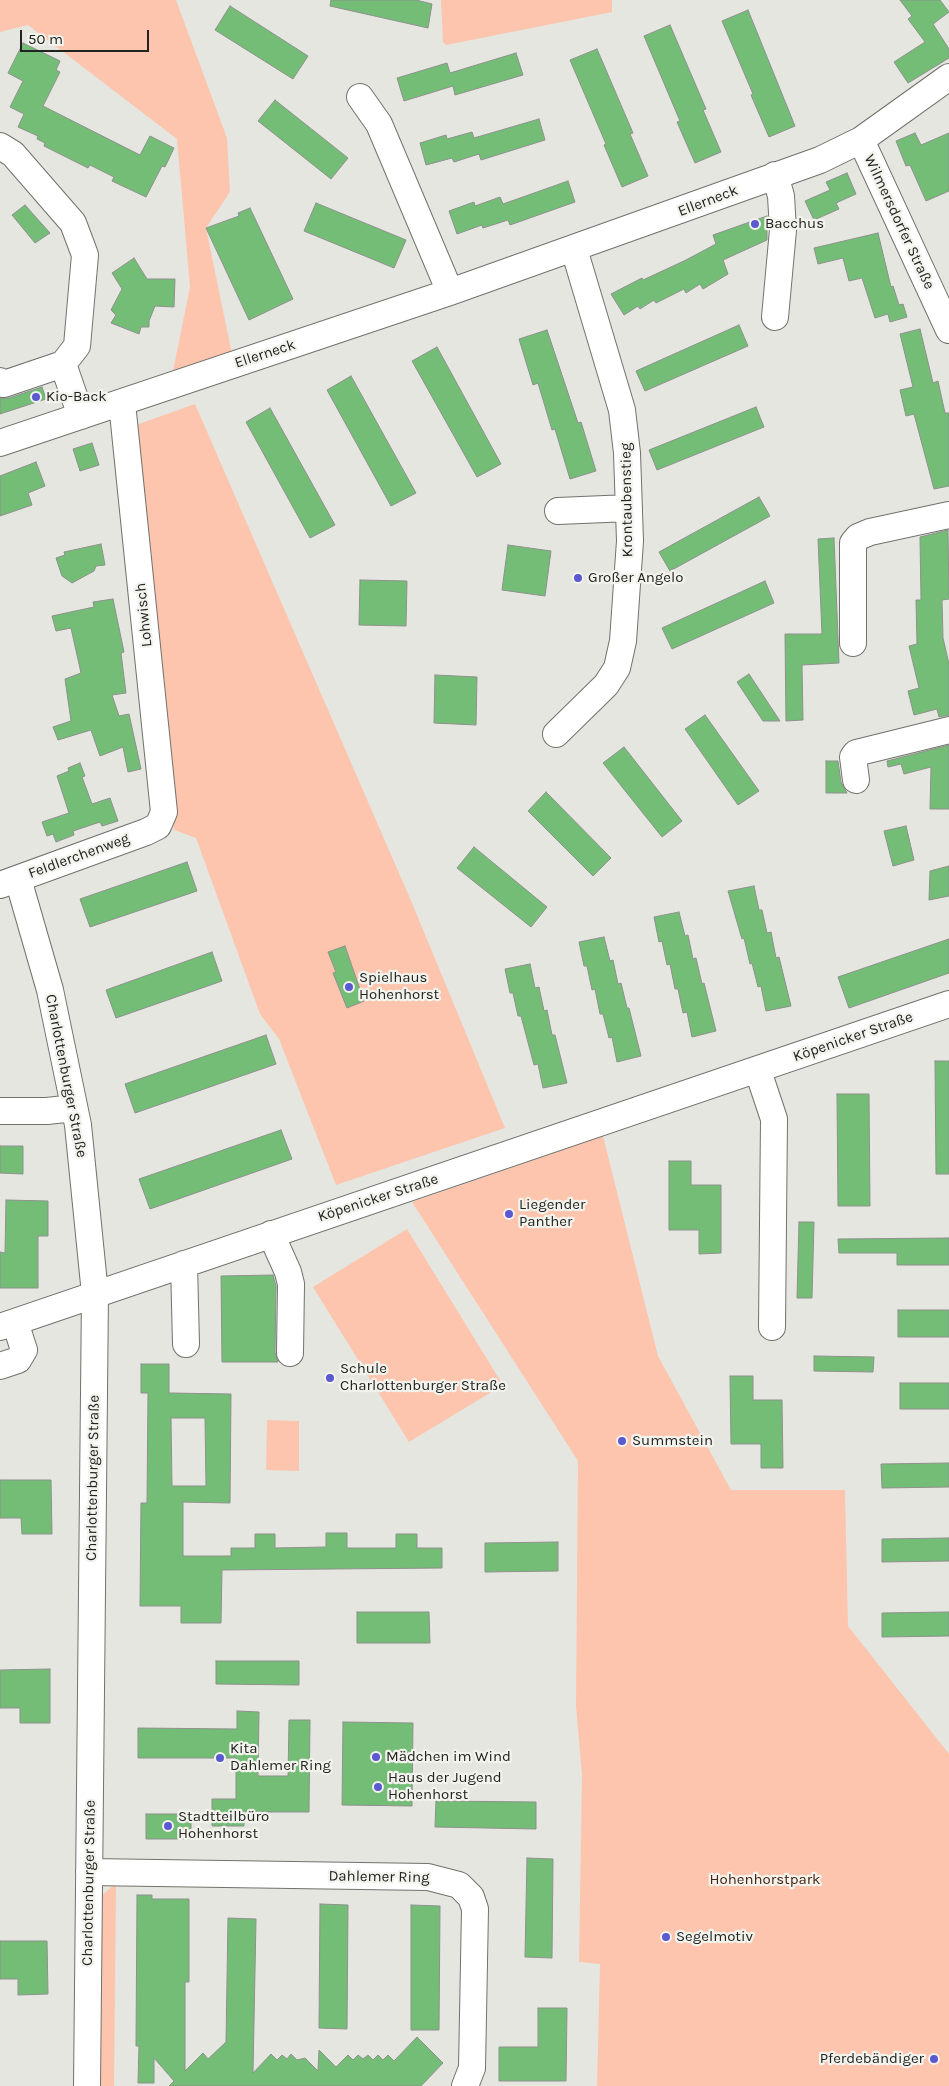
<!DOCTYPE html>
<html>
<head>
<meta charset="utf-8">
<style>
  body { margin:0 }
  #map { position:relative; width:949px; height:2086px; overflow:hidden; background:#e5e6e0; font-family:Karla,sans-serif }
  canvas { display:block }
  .scale { position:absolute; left:20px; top:30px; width:129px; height:22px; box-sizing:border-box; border:2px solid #222220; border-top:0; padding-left:6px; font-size:15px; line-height:18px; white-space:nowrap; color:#222220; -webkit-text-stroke:4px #f3f3ed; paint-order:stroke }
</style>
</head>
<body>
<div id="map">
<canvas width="949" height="2086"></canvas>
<div class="scale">50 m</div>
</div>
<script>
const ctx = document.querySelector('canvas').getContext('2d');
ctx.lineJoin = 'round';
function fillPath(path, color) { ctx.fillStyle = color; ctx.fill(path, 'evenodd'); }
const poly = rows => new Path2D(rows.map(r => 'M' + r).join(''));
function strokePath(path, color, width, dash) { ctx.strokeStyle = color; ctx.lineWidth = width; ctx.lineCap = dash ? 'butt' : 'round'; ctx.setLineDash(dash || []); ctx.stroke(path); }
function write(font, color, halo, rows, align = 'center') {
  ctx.font = font + ' Karla,sans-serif'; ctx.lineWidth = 4.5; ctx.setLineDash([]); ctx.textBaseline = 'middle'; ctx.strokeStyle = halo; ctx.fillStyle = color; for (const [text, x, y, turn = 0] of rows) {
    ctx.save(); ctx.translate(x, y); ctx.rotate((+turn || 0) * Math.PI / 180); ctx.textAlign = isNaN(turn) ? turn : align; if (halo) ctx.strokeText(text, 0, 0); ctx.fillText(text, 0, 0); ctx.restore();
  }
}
fillPath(poly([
  [0,0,176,0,227,138,230,192,206,228,234,364,170,386,190,287,177,139,28,25,0,32],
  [441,0,612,0,612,12,446,45,443,42],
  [195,404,412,903,505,1128,336,1185,279,1039,260,1014,196,838,174,830,136,425],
  [603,1136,658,1356,731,1490,845,1490,848,1626,949,1754,949,2086,597,2086,600,1964,579,1962,582,1775,576,1706,578,1461,412,1202],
  [407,1229,503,1385,409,1442,313,1287],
  [267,1420,299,1421,299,1471,266,1470],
  [116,1883,114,2086,100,2086,97,2083,98,1899]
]), '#fdc5ad');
const building = poly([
  [331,0,416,0,432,4,428,28,330,6,331,0],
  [900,0,940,0,949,12,933,24,949,49,949,58,908,83,894,62,925,42,908,19,912,16,900,0],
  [230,6,308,56,293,79,215,30,230,6],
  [748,10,795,126,769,137,751,95,753,94,722,21,748,10],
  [670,25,706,109,703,110,721,152,695,163,677,122,680,121,644,36,670,25],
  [23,43,60,61,56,70,60,72,43,106,140,155,150,136,174,148,165,167,162,166,146,197,112,181,114,177,90,165,88,168,44,146,45,143,37,139,38,136,18,127,24,114,10,107,23,81,8,73,23,43],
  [597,49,633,133,630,134,648,176,622,187,604,145,606,144,570,60,597,49],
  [516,53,523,75,455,95,453,86,404,101,397,78,447,63,450,73,516,53],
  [275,100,348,158,331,179,258,121,275,100],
  [539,119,545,140,481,160,479,154,454,162,452,158,426,165,420,143,446,135,447,139,472,132,474,138,539,119],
  [915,133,921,145,949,133,949,191,926,201,910,165,906,166,896,141,915,133],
  [847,173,856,194,836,203,839,209,814,220,805,201,830,190,826,182,847,173],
  [568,181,575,202,510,225,508,220,483,228,482,225,457,234,449,211,474,202,475,206,500,197,503,204,568,181],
  [316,203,406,240,394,268,304,231,316,203],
  [25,205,50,233,35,243,12,215,25,205],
  [250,208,293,299,249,320,206,228,239,216,238,213,250,208],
  [767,216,767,240,723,260,728,274,703,289,700,284,686,293,684,289,656,303,654,300,640,309,638,306,624,315,611,294,642,278,643,280,686,260,716,244,713,235,767,216],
  [878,233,891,287,893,286,899,305,903,304,907,317,890,322,888,314,875,318,862,278,849,281,843,258,818,264,814,248,878,233],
  [134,258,147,279,175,279,174,307,155,306,149,321,149,327,141,327,139,334,111,323,116,315,111,310,122,289,112,273,134,258],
  [739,325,748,346,645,391,636,371,739,325],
  [920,329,933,383,938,381,945,413,949,413,949,486,934,489,914,414,906,416,900,390,913,387,900,334,920,329],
  [547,330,578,423,581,422,596,471,570,479,555,429,552,430,538,383,533,385,519,339,547,330],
  [437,347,501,464,477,477,412,361,437,347],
  [351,376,416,493,391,506,327,390,351,376],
  [42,387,46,399,0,414,0,398,9,398,42,387],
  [756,407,764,427,657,470,649,450,756,407],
  [270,408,335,525,310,538,246,422,270,408],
  [92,443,99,465,80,471,73,449,92,443],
  [36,462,45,486,28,493,32,505,0,516,0,476,36,462],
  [759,497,770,516,670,571,659,552,759,497],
  [948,530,949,599,942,600,943,638,949,664,949,715,939,717,937,709,914,715,908,691,919,688,909,646,917,644,916,600,921,600,920,537,948,530],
  [834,538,839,663,802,665,803,720,786,721,785,634,822,634,818,539,834,538],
  [101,544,105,565,96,566,94,571,72,583,62,576,56,558,65,555,64,552,101,544],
  [508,545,551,551,545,596,502,590,508,545],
  [360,580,407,581,406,626,359,625,360,580],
  [765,581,774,603,672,649,662,628,765,581],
  [113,599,124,652,121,653,126,693,112,695,119,716,129,714,141,769,128,772,123,747,100,756,91,730,58,740,53,727,71,721,65,679,81,673,71,628,56,631,52,616,94,607,93,602,113,599],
  [749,674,780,721,763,721,737,682,749,674],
  [435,675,477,677,476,725,434,723,435,675],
  [705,715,759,791,738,805,685,729,705,715],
  [949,745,949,809,930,809,931,767,904,774,901,764,888,767,887,761,949,745],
  [624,747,682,821,662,837,603,763,624,747],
  [826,761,838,761,841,782,847,793,826,793,826,761],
  [80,763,85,776,82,777,92,804,110,798,118,821,102,826,100,822,73,831,74,835,56,842,53,834,47,836,42,822,69,813,57,776,69,771,68,768,80,763],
  [546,792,611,858,593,876,528,811,546,792],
  [906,826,914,860,893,866,884,831,906,826],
  [474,847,547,907,531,927,457,868,474,847],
  [187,862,197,891,90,927,80,899,187,862],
  [949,866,949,896,929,900,930,871,949,866],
  [754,886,759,910,762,910,767,933,771,932,776,958,779,957,791,1006,766,1011,761,986,758,987,752,963,750,964,744,938,742,939,728,891,754,886],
  [679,912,685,936,688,935,693,959,696,958,702,984,704,983,716,1031,692,1037,687,1012,683,1013,678,989,675,989,670,964,667,965,662,941,659,942,654,917,679,912],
  [604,937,610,961,613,960,618,984,621,983,627,1008,629,1008,641,1056,617,1062,612,1037,609,1038,603,1014,600,1014,595,989,592,990,587,966,584,966,579,942,604,937],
  [949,939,949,973,849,1008,838,977,949,939],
  [345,946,364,1001,347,1008,333,973,336,972,328,952,345,946],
  [212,952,222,981,116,1018,106,990,212,952],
  [530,964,535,988,539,987,544,1011,547,1010,552,1035,555,1035,567,1083,543,1088,538,1064,534,1065,521,1016,518,1016,513,993,510,993,505,969,530,964],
  [266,1035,276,1064,135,1113,125,1084,266,1035],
  [935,1061,949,1061,949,1174,936,1174,935,1061],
  [837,1094,869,1094,870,1206,838,1206,837,1094],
  [281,1130,292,1159,150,1209,139,1179,281,1130],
  [0,1146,23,1146,23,1174,0,1173,0,1146],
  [669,1161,691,1161,691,1185,721,1185,721,1253,699,1254,699,1230,669,1230,669,1161],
  [6,1200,48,1201,48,1236,38,1236,38,1288,0,1288,0,1252,5,1253,6,1200],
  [799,1222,814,1222,812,1298,797,1298,799,1222],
  [949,1238,949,1265,897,1265,897,1253,839,1253,838,1239,949,1238],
  [273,1275,276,1286,275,1353,278,1362,222,1362,221,1276,273,1275],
  [898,1310,949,1310,949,1337,898,1337,898,1310],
  [814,1356,874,1357,873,1372,814,1371,814,1356],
  [141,1364,169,1364,169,1393,231,1394,230,1503,183,1502,183,1556,231,1556,231,1548,255,1548,255,1534,275,1534,275,1548,326,1547,326,1533,347,1533,347,1548,396,1548,396,1534,417,1534,417,1548,442,1548,442,1568,222,1570,221,1623,181,1623,181,1606,140,1606,141,1503,147,1503,148,1393,141,1393,141,1364],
  [171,1418,205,1418,206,1486,172,1486,171,1418],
  [730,1376,753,1376,753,1400,782,1400,783,1468,761,1468,761,1444,731,1444,730,1376],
  [900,1383,949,1383,949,1409,900,1409,900,1383],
  [949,1463,949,1487,882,1488,881,1464,949,1463],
  [0,1480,51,1480,52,1534,22,1534,21,1518,0,1518,0,1480],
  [949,1538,949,1561,882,1562,882,1539,949,1538],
  [558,1542,558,1571,485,1572,485,1543,558,1542],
  [357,1612,429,1612,430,1643,357,1643,357,1612],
  [949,1612,949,1636,882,1637,882,1613,949,1612],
  [216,1661,299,1661,299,1685,216,1684,216,1661],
  [50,1669,50,1723,20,1723,20,1708,0,1708,0,1670,50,1669],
  [237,1711,259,1712,258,1776,288,1776,289,1720,310,1720,309,1812,244,1812,244,1826,212,1826,212,1799,236,1799,236,1758,138,1758,138,1728,237,1729,237,1711],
  [343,1722,413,1723,412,1806,342,1805,343,1722],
  [436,1801,536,1802,536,1829,435,1827,436,1801],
  [146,1814,191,1814,191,1839,146,1839,146,1814],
  [527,1858,553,1859,552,1958,525,1957,527,1858],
  [137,1895,152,1895,152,1899,189,1899,189,1982,185,1982,185,2071,203,2053,208,2059,226,2042,228,1918,256,1919,253,2073,271,2054,277,2060,282,2055,287,2059,291,2054,297,2060,305,2058,318,2071,319,2050,336,2067,348,2055,353,2060,358,2055,363,2059,368,2055,373,2060,378,2055,383,2060,388,2055,394,2061,417,2037,443,2063,421,2086,169,2086,174,2081,154,2058,154,2083,138,2083,139,2046,136,2046,137,1895],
  [320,1904,348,1905,347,2029,319,2028,320,1904],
  [411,1905,440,1906,439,2030,411,2030,411,1905],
  [0,1941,47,1941,48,1994,18,1995,18,1979,0,1979,0,1941],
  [538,2008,567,2008,566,2081,499,2081,499,2047,538,2047,538,2008]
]);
fillPath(building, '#74bd76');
strokePath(building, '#8d918c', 1);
const minor = poly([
  [360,97,379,124,450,292],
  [861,140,949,330],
  [0,146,13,154,73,223,85,255,77,346,63,364,81,416],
  [775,175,781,196,783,230,775,317],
  [0,381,4,384,63,364],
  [0,443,450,292,820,160,861,140,949,77],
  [558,511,629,508],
  [853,643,853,543,858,537,870,532,949,515],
  [556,734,606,685,617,668,623,641,630,541,627,453,622,410,574,249],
  [856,780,853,757,856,753,949,730],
  [18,879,50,990,78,1125,95,1294,87,2086],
  [0,885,146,832,158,826,164,812,122,403],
  [758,1071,774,1119,772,1327],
  [0,1111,47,1111,74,1108],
  [271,1234,288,1272,291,1284,290,1353],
  [184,1264,186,1344],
  [0,1327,949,1004],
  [0,1366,18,1360,24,1350,15,1322],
  [89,1872,428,1877,459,1885,471,1897,475,1909,472,2068,465,2086]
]);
strokePath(minor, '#71726c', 28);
strokePath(minor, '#fff', 26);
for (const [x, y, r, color] of [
  [755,224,5,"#5a59d1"],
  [36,397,5,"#5a59d1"],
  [578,578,5,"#5a59d1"],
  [349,987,5,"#5a59d1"],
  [509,1214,5,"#5a59d1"],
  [330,1378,5,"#5a59d1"],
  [622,1441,5,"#5a59d1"],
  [376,1757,5,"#5a59d1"],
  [220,1758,5,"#5a59d1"],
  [378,1787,5,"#5a59d1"],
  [168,1826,5,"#5a59d1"],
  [666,1937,5,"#5a59d1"],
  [934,2059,5,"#5a59d1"]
]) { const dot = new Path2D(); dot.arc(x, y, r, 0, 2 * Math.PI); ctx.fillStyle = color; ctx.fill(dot); strokePath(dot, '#f3f3ed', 2); }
write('15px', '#222220', '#f3f3ed', [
  ["Ellerneck",708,201,-21],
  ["Wilmersdorfer Straße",899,222,65],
  ["Ellerneck",265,354,-18],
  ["Krontaubenstieg",627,500,-91],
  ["Lohwisch",144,615,-96],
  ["Feldlerchenweg",79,856,-20],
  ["Köpenicker Straße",853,1037,-19],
  ["Charlottenburger Straße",66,1076,79],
  ["Köpenicker Straße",378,1198,-18],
  ["Charlottenburger Straße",93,1478,-89],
  ["Dahlemer Ring",379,1877,1],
  ["Charlottenburger Straße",89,1883,-89]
]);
write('15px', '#222220', '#f3f3ed', [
  ["Bacchus",765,224],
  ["Kio-Back",46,397],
  ["Großer Angelo",588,578],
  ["Spielhaus",359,978],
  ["Hohenhorst",359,995],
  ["Liegender",519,1205],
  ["Panther",519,1222],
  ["Schule",340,1369],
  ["Charlottenburger Straße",340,1386],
  ["Summstein",632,1441],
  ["Kita",230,1749],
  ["Dahlemer Ring",230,1766],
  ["Mädchen im Wind",386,1757],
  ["Haus der Jugend",388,1778],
  ["Hohenhorst",388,1795],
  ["Stadtteilbüro",178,1817],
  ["Hohenhorst",178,1834],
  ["Segelmotiv",676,1937],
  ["Pferdebändiger",924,2059,"right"]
], 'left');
write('15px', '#462211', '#f3f3ed', [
  ["Hohenhorstpark",765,1880]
]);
</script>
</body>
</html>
